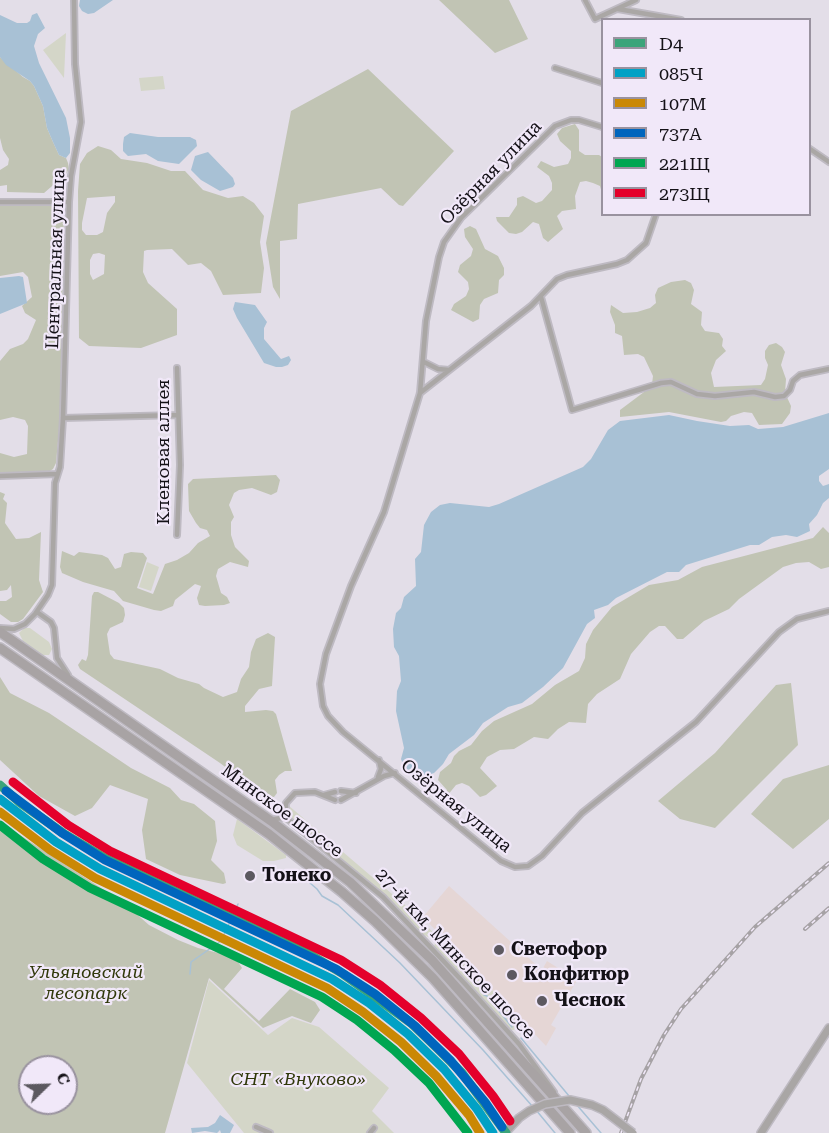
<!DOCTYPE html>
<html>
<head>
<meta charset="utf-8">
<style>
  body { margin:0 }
  #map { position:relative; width:829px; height:1133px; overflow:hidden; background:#e3dee8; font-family:"Roboto Serif",serif }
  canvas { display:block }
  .legend { position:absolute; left:601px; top:18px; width:210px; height:198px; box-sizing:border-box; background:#f1e8f9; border:2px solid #99929f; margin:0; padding:8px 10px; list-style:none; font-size:18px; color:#141117 }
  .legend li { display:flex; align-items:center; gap:12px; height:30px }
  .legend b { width:30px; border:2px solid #99929f }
  .north { position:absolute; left:18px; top:1055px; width:60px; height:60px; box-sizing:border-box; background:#f1e8f9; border:2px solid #99929f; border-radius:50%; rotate:67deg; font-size:16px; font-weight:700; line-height:24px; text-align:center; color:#141117 }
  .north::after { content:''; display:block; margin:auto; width:21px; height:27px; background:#5c5960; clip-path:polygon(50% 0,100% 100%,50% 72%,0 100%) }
</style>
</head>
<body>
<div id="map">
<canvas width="829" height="1133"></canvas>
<ul class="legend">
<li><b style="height:8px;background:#3ba47a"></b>D4</li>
<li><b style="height:8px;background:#01a1c5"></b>085Ч</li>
<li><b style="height:8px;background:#ca8805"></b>107М</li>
<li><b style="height:8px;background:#0065bd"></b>737А</li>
<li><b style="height:8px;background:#00a651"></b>221Щ</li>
<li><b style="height:8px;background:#e4002b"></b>273Щ</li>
</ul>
<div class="north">С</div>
</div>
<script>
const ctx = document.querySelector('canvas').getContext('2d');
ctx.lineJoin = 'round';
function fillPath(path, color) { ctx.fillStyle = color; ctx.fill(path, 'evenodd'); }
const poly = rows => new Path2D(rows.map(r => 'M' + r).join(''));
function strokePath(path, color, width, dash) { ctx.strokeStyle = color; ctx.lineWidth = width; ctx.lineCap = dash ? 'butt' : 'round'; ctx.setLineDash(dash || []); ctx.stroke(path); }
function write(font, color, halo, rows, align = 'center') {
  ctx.font = font + ' "Roboto Serif",serif'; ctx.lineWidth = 4.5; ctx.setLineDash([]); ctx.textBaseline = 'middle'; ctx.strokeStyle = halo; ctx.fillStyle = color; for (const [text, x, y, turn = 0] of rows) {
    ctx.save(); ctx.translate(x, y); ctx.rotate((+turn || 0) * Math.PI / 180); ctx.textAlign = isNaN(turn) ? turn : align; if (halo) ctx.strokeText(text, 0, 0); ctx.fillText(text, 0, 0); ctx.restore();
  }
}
fillPath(poly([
  [449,886,542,970,547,961,577,980,551,1025,556,1028,546,1046,423,917]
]), '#e5d6d5');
fillPath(poly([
  [66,33,64,78,43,50],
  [163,76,165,89,141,91,139,78],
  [147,562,159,567,151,591,139,587],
  [24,628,30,628,49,642,52,649,49,655,42,655,23,641,19,633],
  [288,805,419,917,437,937,428,937,422,934,376,887,290,818,287,813],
  [237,819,286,855,286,858,274,861,263,861,237,845,233,835],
  [445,941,516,1015,517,1022,514,1030,510,1030,434,946,436,942],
  [209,980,268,1035,292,1018,319,1027,389,1088,372,1111,394,1133,244,1133,187,1063]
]), '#d4d6c8');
fillPath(poly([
  [439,0,509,0,528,39,495,53],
  [0,57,23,77,30,81,34,86,43,106,47,128,53,142,59,155,66,158,68,163,69,169,66,174,44,193,7,192,7,185,0,186,0,170,8,165,9,159,3,150,0,138],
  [368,69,454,151,403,206,399,205,381,188,298,204,297,239,280,241,280,299,273,287,266,243,291,111],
  [575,124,579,130,579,151,585,155,599,155,602,157,602,193,600,186,593,183,586,181,580,182,575,196,576,209,562,211,557,216,563,229,548,242,543,238,539,224,533,222,522,232,516,234,509,233,497,221,496,217,509,217,517,205,517,198,523,196,536,203,542,201,552,190,552,183,549,176,537,167,541,161,554,167,568,164,571,158,571,151,560,141,557,134,562,128],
  [98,146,111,150,121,159,147,163,171,171,185,171,203,190,228,198,243,196,254,203,264,216,260,242,264,268,261,293,223,295,211,271,201,263,188,265,172,249,147,250,144,251,143,272,148,283,177,309,177,335,141,348,89,346,79,338,78,191,80,164,87,153],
  [115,196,115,202,107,213,103,232,97,235,86,235,82,230,82,223,87,198],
  [99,253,105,255,104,274,93,280,90,274,90,260,93,254],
  [0,205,60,206,64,210,60,419,56,463,53,469,48,472,0,472,0,453,14,457,27,454,28,426,25,420,13,417,0,420,0,361,10,349,23,344,28,339,36,320,25,313,22,306,32,297,28,277,23,272,0,276],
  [470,226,476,229,485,249,498,256,504,268,504,275,499,280,498,293,484,299,480,305,479,319,473,322,451,310,454,304,466,296,469,289,468,282,458,272,460,265,471,256,473,249,465,237,464,229],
  [685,280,691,283,694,290,691,304,702,312,701,325,705,331,719,333,723,339,722,346,726,351,716,360,711,373,714,387,761,385,765,379,768,365,765,358,765,351,769,345,776,343,782,347,785,352,781,365,786,379,785,393,791,406,790,413,782,424,759,425,752,413,744,412,731,416,726,421,721,422,669,412,620,417,620,410,648,389,652,384,653,376,644,357,638,354,624,355,622,336,615,333,615,325,610,312,611,305,623,313,637,312,650,308,656,303,655,295,658,288,671,282],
  [276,475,280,480,277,492,271,495,252,488,239,490,234,493,229,505,234,517,231,522,231,535,235,547,249,561,248,567,230,562,218,569,216,576,221,593,227,597,230,603,224,605,205,606,199,605,197,598,201,586,195,584,175,600,173,606,161,611,154,610,123,601,114,591,83,582,62,573,60,567,62,551,74,556,79,552,102,555,108,558,115,569,121,567,124,554,131,552,143,553,147,558,137,588,153,594,165,564,177,560,189,553,198,543,210,536,207,530,200,528,196,523,189,511,188,484,193,479],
  [0,492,5,494,3,499,7,503,5,523,16,539,29,538,41,532,39,580,43,592,23,619,18,622,11,622,0,614,0,601,6,601,12,597,11,585,7,590,0,591],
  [823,527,829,533,829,567,821,569,809,562,796,563,783,567,739,599,729,609,704,621,683,639,677,639,665,626,659,626,650,632,631,654,620,679,597,694,588,704,586,723,569,722,558,729,548,739,534,737,514,749,500,750,487,757,480,768,497,786,486,795,480,797,469,786,462,783,456,785,447,796,447,790,438,780,440,772,451,763,454,756,459,751,471,745,482,731,494,721,532,704,555,685,579,671,585,658,586,644,593,630,612,607,649,585,678,580,702,567,813,538],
  [94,592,98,592,119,603,124,608,125,615,123,622,110,628,107,634,110,654,114,659,160,669,178,678,199,684,204,688,223,697,237,692,241,679,249,667,251,652,256,639,268,633,275,637,272,686,259,689,245,706,245,712,266,710,273,711,276,714,292,771,285,771,279,775,275,780,277,793,274,797,269,799,265,797,220,763,80,669,78,665,82,659,86,661,88,655,92,596],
  [0,677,10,693,49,713,131,768,170,788,181,800,194,804,215,821,217,841,211,860,224,873,226,883,223,884,180,875,146,859,142,830,148,799,110,785,92,808,75,816,39,796,0,760],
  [791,683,798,745,715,828,680,819,658,801,715,753,776,685],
  [829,765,829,819,793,849,751,814,783,779],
  [0,822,124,903,149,925,178,940,198,948,235,957,242,968,224,989,259,1021,290,989,315,1002,320,1010,311,1023,292,1016,263,1028,209,978,165,1133,0,1133],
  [30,1067,66,1067,66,1103,30,1103]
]), '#c1c4b4');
fillPath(poly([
  [80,0,113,0,94,13,88,14,82,11,79,6],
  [37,13,45,28,38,34,34,46,39,63,66,118,70,138,70,153,66,158,59,155,53,142,47,128,43,106,34,86,30,81,6,65,0,57,0,15,17,23,27,23,30,21,32,15],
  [130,133,158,137,190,137,196,140,197,146,179,164,158,161,146,154,128,156,123,151,123,144,124,137],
  [208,152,233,178,235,184,233,187,220,191,201,180,191,170,195,156],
  [19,276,23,277,27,303,0,314,0,278],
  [235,302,255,305,267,322,264,328,264,339,281,359,289,356,291,360,288,365,282,367,276,367,264,363,237,318,233,309],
  [829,413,829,469,819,476,819,481,823,486,829,484,829,498,823,503,817,515,809,524,810,531,797,537,786,535,772,537,759,545,750,545,686,565,679,572,667,572,616,598,608,605,594,610,595,618,587,624,563,668,543,687,522,703,508,707,483,723,474,735,449,754,443,764,434,773,422,777,412,777,405,770,401,759,404,748,396,711,397,691,401,681,399,656,394,647,393,629,396,613,401,608,404,597,416,586,415,559,421,552,424,525,431,512,440,505,450,503,489,507,499,504,583,467,591,459,608,430,620,421,669,415,697,421,730,426,749,425,758,429,783,427],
  [220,1115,234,1125,230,1133,221,1133,220,1130,217,1133,205,1131,192,1133,191,1128,208,1127,215,1123]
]), '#a8c1d5');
strokePath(poly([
  [303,877,317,889,322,896,338,905,400,963,483,1050,533,1107],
  [190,974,191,962,221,941,238,904],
  [484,995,487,996,512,1027],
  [521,1038,569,1096],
  [576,1104,601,1133],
  [536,1110,555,1133]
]), '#a8c1d5', 1.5);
const street = poly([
  [585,0,595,19,636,0],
  [618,9,681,20],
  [555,68,602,83],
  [602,127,579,120,571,120,555,126,461,218,444,242,439,257,426,321,420,393,384,512,351,586,326,654,320,684,323,706,328,716,343,732,501,861,515,867,528,866,542,856,582,813,696,722,779,632,797,619,829,611],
  [810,149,829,162],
  [0,202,69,202],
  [541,297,572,410,661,383,671,382,697,394,715,396,754,392,775,397,784,396,790,390,793,381,800,375,829,369],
  [424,362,438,369,449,370],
  [420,393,531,306,557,279,567,275,617,264,627,260,646,243,656,214],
  [63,418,178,415],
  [0,476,57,474],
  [177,535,180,465,177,368],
  [37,612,51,622,54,628,57,658,68,675],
  [0,628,14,629,25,624,35,614,48,595,52,585,55,483,60,467,63,418,69,202,71,176,81,122,75,64,74,0],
  [378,777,381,769,379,760],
  [341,791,356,793],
  [324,795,335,792],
  [341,800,384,776,395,773],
  [285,817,286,803,295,793,315,792,335,800],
  [272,820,285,817,383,897,466,985,519,1044,554,1092],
  [256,1127,270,1133],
  [370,1133,374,1128]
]);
const secondary = poly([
  [761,1133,829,1028]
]);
const highway = poly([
  [0,632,271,821,350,882,432,960,586,1133],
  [0,648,269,834,342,892,375,921,433,978,570,1133]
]);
strokePath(street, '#bebac2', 8);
strokePath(secondary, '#bebac2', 10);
strokePath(highway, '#bebac2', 12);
strokePath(street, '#aaa7a5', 4.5);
strokePath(secondary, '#a9a6a5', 7);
strokePath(highway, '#a8a3a4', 9);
const rail = poly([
  [805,929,829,908],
  [621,1133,641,1079,664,1035,681,1009,755,927,829,863]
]);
strokePath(rail, '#a6a2a5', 4);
strokePath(rail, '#f1e8f9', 1.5, [4.5]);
const secondaryBridge = poly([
  [505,1133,519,1118,529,1111,545,1104,570,1100,592,1105,603,1110,633,1133]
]);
strokePath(secondaryBridge, '#bebac2', 10, []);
strokePath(secondaryBridge, '#a9a6a5', 7);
strokePath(poly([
  [0,785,19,802,63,833,105,858,311,955,343,974,411,1023,437,1048,462,1073,506,1133]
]), '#3ba47a', 9);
strokePath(poly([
  [0,799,56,842,100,869,332,979,369,1003,408,1034,444,1069,477,1109,493,1133]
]), '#01a1c5', 9);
strokePath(poly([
  [0,812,50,850,95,878,327,988,363,1012,401,1042,436,1076,469,1115,480,1133]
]), '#ca8805', 9);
strokePath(poly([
  [6,791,62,833,105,860,336,969,375,994,415,1026,451,1061,485,1102,502,1127]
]), '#0065bd', 9);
strokePath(poly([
  [0,825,43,859,90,888,322,997,357,1020,394,1050,429,1083,468,1133]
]), '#00a651', 9);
strokePath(poly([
  [13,782,68,825,110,851,341,960,380,985,421,1018,459,1054,493,1096,510,1121]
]), '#e4002b', 9);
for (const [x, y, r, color] of [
  [250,876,6,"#5c5960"],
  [499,950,6,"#5c5960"],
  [512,975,6,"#5c5960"],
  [542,1001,6,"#5c5960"]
]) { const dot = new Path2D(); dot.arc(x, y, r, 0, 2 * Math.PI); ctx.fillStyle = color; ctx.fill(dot); strokePath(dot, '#f1e8f9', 2); }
write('18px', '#141117', '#f1e8f9', [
  ["Озёрная улица",491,173,-46],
  ["Центральная улица",56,259,-88],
  ["Кленовая аллея",164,452,-90],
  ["Озёрная улица",456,806,39],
  ["Минское шоссе",282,811,36],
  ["27-й км, Минское шоссе",455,954,47]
]);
write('bold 18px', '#141117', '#f1e8f9', [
  ["Тонеко",262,876],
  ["Светофор",511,950],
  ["Конфитюр",524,975],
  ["Чеснок",554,1001]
], 'left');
write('italic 18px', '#30380a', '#f1e8f9', [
  ["Ульяновский",86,973],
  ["лесопарк",86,994],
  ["СНТ «Внуково»",298,1080]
]);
</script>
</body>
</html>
